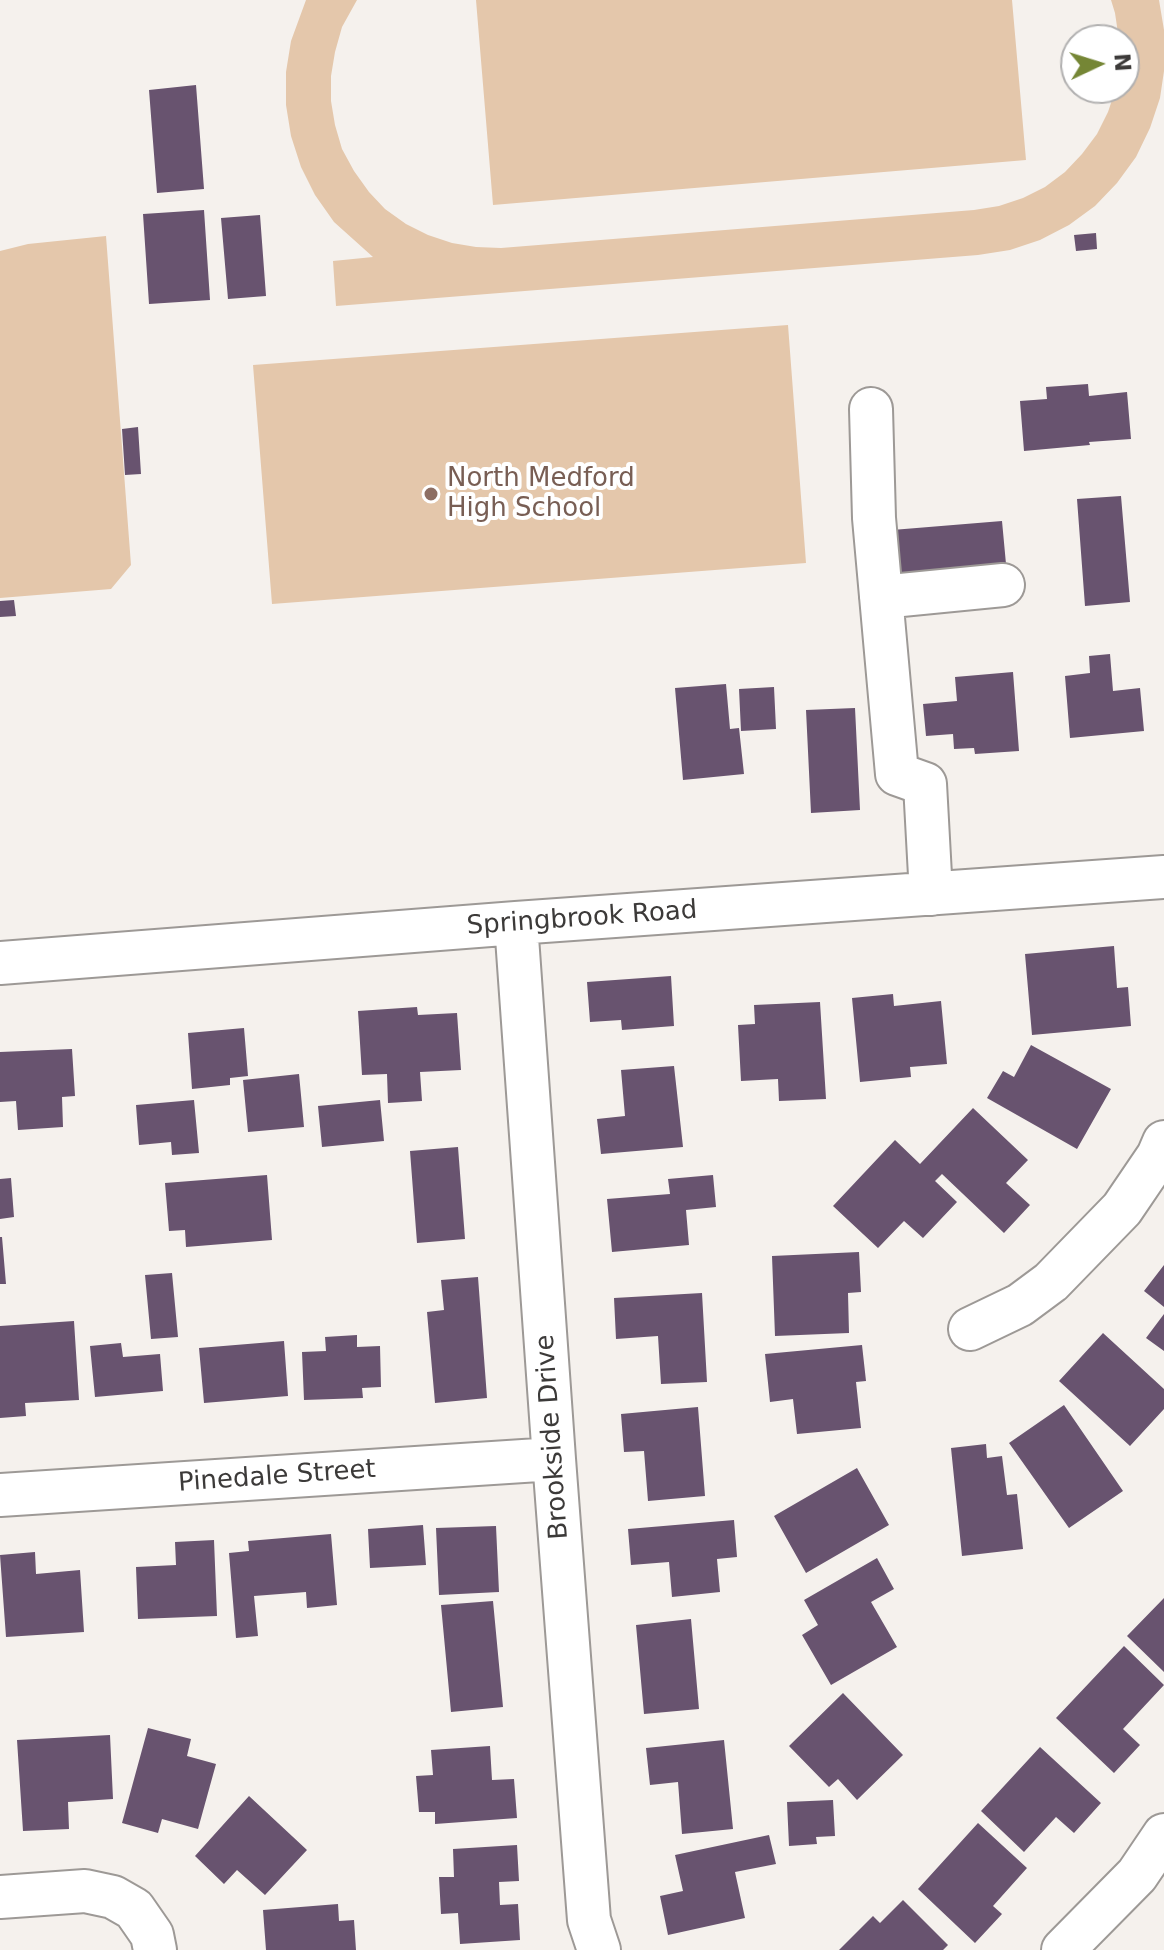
<!DOCTYPE html>
<html>
<head>
<meta charset="utf-8">
<style>
  body { margin:0 }
  #map { position:relative; width:1164px; height:1950px; overflow:hidden; background:#f5f1ed; font-family:"DejaVu Sans",sans-serif }
  canvas { display:block }
  .north { position:absolute; left:1060px; top:24px; width:80px; height:80px; box-sizing:border-box; background:#fff; border:2px solid #b1b0b0; border-radius:50%; rotate:86deg; font-size:22px; font-weight:700; line-height:32px; text-align:center; color:#3c3a39 }
  .north::after { content:''; display:block; margin:auto; width:28px; height:36px; background:#758635; clip-path:polygon(50% 0,100% 100%,50% 72%,0 100%) }
</style>
</head>
<body>
<div id="map">
<canvas width="1164" height="1950"></canvas>
<div class="north">N</div>
</div>
<script>
const ctx = document.querySelector('canvas').getContext('2d');
ctx.lineJoin = 'round';
function fillPath(path, color) { ctx.fillStyle = color; ctx.fill(path, 'evenodd'); }
const poly = rows => new Path2D(rows.map(r => 'M' + r).join(''));
function strokePath(path, color, width, dash) { ctx.strokeStyle = color; ctx.lineWidth = width; ctx.lineCap = dash ? 'butt' : 'round'; ctx.setLineDash(dash || []); ctx.stroke(path); }
function write(font, color, halo, rows, align = 'center') {
  ctx.font = font + ' "DejaVu Sans",sans-serif'; ctx.lineWidth = 8; ctx.setLineDash([]); ctx.textBaseline = 'middle'; ctx.strokeStyle = halo; ctx.fillStyle = color; for (const [text, x, y, turn = 0] of rows) {
    ctx.save(); ctx.translate(x, y); ctx.rotate((+turn || 0) * Math.PI / 180); ctx.textAlign = isNaN(turn) ? turn : align; if (halo) ctx.strokeText(text, 0, 0); ctx.fillText(text, 0, 0); ctx.restore();
  }
}
fillPath(poly([
  [306,0,357,0,342,27,335,52,331,76,331,101,335,125,342,149,354,171,369,192,385,209,406,224,428,235,452,243,476,247,501,248,974,210,999,206,1023,198,1045,187,1065,172,1082,154,1097,134,1108,112,1116,88,1124,88,1124,40,1119,40,1115,13,1111,0,1159,0,1164,30,1164,71,1160,98,1150,128,1136,157,1117,183,1095,206,1069,225,1040,240,1010,250,978,255,336,306,333,261,373,257,334,222,315,195,301,167,291,136,286,105,286,72,291,41],
  [476,0,1012,0,1026,160,493,205],
  [106,236,131,565,111,589,0,598,0,251,28,244],
  [788,325,806,563,272,604,253,365]
]), '#e4c7ab');
fillPath(poly([
  [196,85,204,189,157,193,149,90],
  [204,210,210,300,149,304,143,214],
  [260,215,266,296,228,299,221,218],
  [1096,233,1097,249,1076,251,1074,235],
  [1088,384,1089,396,1127,392,1131,439,1089,442,1090,445,1024,451,1020,401,1047,399,1046,387],
  [138,427,141,474,125,475,122,429],
  [1121,496,1130,602,1085,606,1077,499],
  [1002,521,1006,564,884,574,880,531],
  [14,600,16,616,0,617,0,601],
  [1110,654,1113,691,1140,688,1144,731,1070,738,1065,676,1090,673,1089,656],
  [1013,672,1019,751,975,754,974,748,954,749,953,734,926,736,923,704,957,701,955,677],
  [726,684,730,729,739,728,744,774,683,780,675,688],
  [774,687,776,729,741,731,739,689],
  [855,708,860,810,811,813,806,710],
  [1114,946,1117,988,1128,987,1131,1026,1032,1035,1025,954],
  [671,976,674,1026,622,1030,621,1020,590,1022,587,982],
  [893,994,894,1006,941,1001,947,1064,910,1067,911,1077,860,1082,852,998],
  [820,1002,826,1099,779,1101,778,1079,741,1081,738,1025,755,1024,754,1005],
  [417,1007,418,1015,457,1013,461,1070,420,1072,422,1101,388,1103,387,1074,362,1075,358,1011],
  [244,1028,248,1076,230,1078,230,1085,192,1089,188,1033],
  [1031,1045,1111,1089,1077,1149,987,1098,1003,1071,1014,1077],
  [72,1049,75,1096,62,1097,63,1127,18,1130,16,1101,0,1102,0,1052],
  [674,1066,683,1147,601,1154,597,1119,625,1116,621,1070],
  [299,1074,304,1127,248,1132,243,1080],
  [194,1100,199,1153,172,1155,171,1142,139,1145,136,1105],
  [380,1100,384,1141,322,1147,318,1106],
  [973,1108,1028,1160,1006,1183,1030,1205,1004,1233,942,1174,935,1181,957,1202,923,1238,904,1221,878,1248,833,1206,895,1140,920,1164],
  [458,1147,465,1239,417,1243,410,1151],
  [267,1175,272,1240,186,1247,185,1230,169,1231,165,1183],
  [713,1175,716,1207,686,1210,689,1245,612,1252,607,1199,670,1194,668,1179],
  [11,1178,14,1217,0,1219,0,1179],
  [0,1237,2,1237,6,1284,0,1284],
  [859,1252,861,1292,848,1293,849,1333,775,1336,772,1256],
  [1164,1265,1164,1307,1144,1291],
  [172,1273,178,1337,151,1339,145,1275],
  [478,1277,487,1398,435,1403,427,1312,444,1310,441,1280],
  [702,1293,707,1382,661,1384,658,1336,616,1339,614,1298],
  [1164,1314,1164,1351,1146,1338],
  [74,1321,79,1400,25,1403,26,1416,0,1418,0,1326],
  [1103,1333,1164,1389,1164,1409,1130,1446,1059,1381],
  [357,1335,357,1347,380,1346,381,1387,362,1388,363,1398,304,1400,302,1352,326,1351,325,1337],
  [284,1341,288,1396,204,1403,199,1348],
  [121,1343,123,1357,160,1354,163,1391,95,1397,90,1346],
  [862,1345,866,1381,856,1382,861,1428,797,1434,793,1399,770,1402,765,1354],
  [1064,1405,1123,1491,1069,1528,1009,1443],
  [698,1407,705,1496,648,1501,644,1451,624,1452,621,1414],
  [986,1444,987,1458,1002,1456,1007,1495,1017,1494,1023,1549,962,1556,951,1448],
  [857,1468,889,1525,806,1573,774,1516],
  [734,1520,737,1557,717,1559,720,1592,672,1597,669,1562,631,1565,628,1529],
  [423,1525,426,1565,370,1568,368,1529],
  [496,1526,499,1592,439,1595,436,1528],
  [331,1534,337,1605,307,1608,306,1592,254,1596,258,1636,236,1638,229,1553,249,1551,248,1541],
  [214,1540,217,1616,138,1619,136,1567,176,1565,175,1542],
  [35,1552,36,1574,80,1570,84,1632,6,1637,0,1555],
  [877,1558,894,1589,871,1602,897,1647,831,1685,802,1635,818,1625,804,1600],
  [1164,1598,1164,1672,1127,1636],
  [493,1601,503,1707,451,1712,441,1605],
  [691,1619,699,1709,644,1714,636,1625],
  [1124,1646,1164,1685,1123,1729,1140,1745,1114,1773,1056,1718],
  [843,1693,903,1755,857,1800,838,1779,829,1787,789,1746],
  [148,1728,191,1739,187,1756,216,1764,198,1829,162,1819,158,1833,122,1823],
  [110,1735,113,1799,68,1802,69,1829,23,1831,17,1740],
  [724,1740,733,1829,682,1834,678,1782,650,1785,646,1748],
  [490,1746,492,1780,514,1779,517,1818,435,1824,435,1812,419,1812,416,1776,433,1775,431,1750],
  [1040,1747,1101,1803,1074,1833,1056,1817,1024,1852,981,1811],
  [249,1796,307,1850,265,1895,237,1870,224,1884,195,1856],
  [833,1800,835,1836,816,1837,817,1844,789,1846,787,1802],
  [978,1823,1027,1868,993,1906,1002,1914,975,1943,918,1889],
  [769,1835,776,1864,735,1872,745,1918,668,1935,660,1896,683,1891,675,1855],
  [517,1845,519,1881,499,1882,500,1905,518,1904,520,1940,460,1944,458,1913,441,1914,439,1877,454,1877,453,1849],
  [903,1900,948,1945,943,1950,839,1950,873,1916,880,1923],
  [338,1904,339,1921,354,1920,356,1950,266,1950,263,1910]
]), '#68536f');
const minor = poly([
  [871,409,874,518,897,774,925,784,931,894],
  [881,597,1003,585],
  [516,923,554,1459,589,1920,599,1950],
  [0,963,516,923,1164,877],
  [970,1329,1020,1305,1051,1282,1122,1209,1158,1156,1164,1142],
  [0,1495,554,1459],
  [0,1897,85,1891,113,1897,134,1909,152,1935,155,1950],
  [1063,1950,1137,1875,1164,1835]
]);
strokePath(minor, '#9d9996', 46);
strokePath(minor, '#fff', 42);
for (const [x, y, r, color] of [
  [431,494,8,"#8d6e63"]
]) { const dot = new Path2D(); dot.arc(x, y, r, 0, 2 * Math.PI); ctx.fillStyle = color; ctx.fill(dot); strokePath(dot, '#fff', 3); }
write('26px', '#785e54', '#fff', [
  ["North Medford",447,479],
  ["High School",447,509]
], 'left');
write('26px', '#3c3a39', '#fff', [
  ["Springbrook Road",582,919,-4],
  ["Brookside Drive",553,1437,-94],
  ["Pinedale Street",277,1477,-4]
]);
</script>
</body>
</html>
